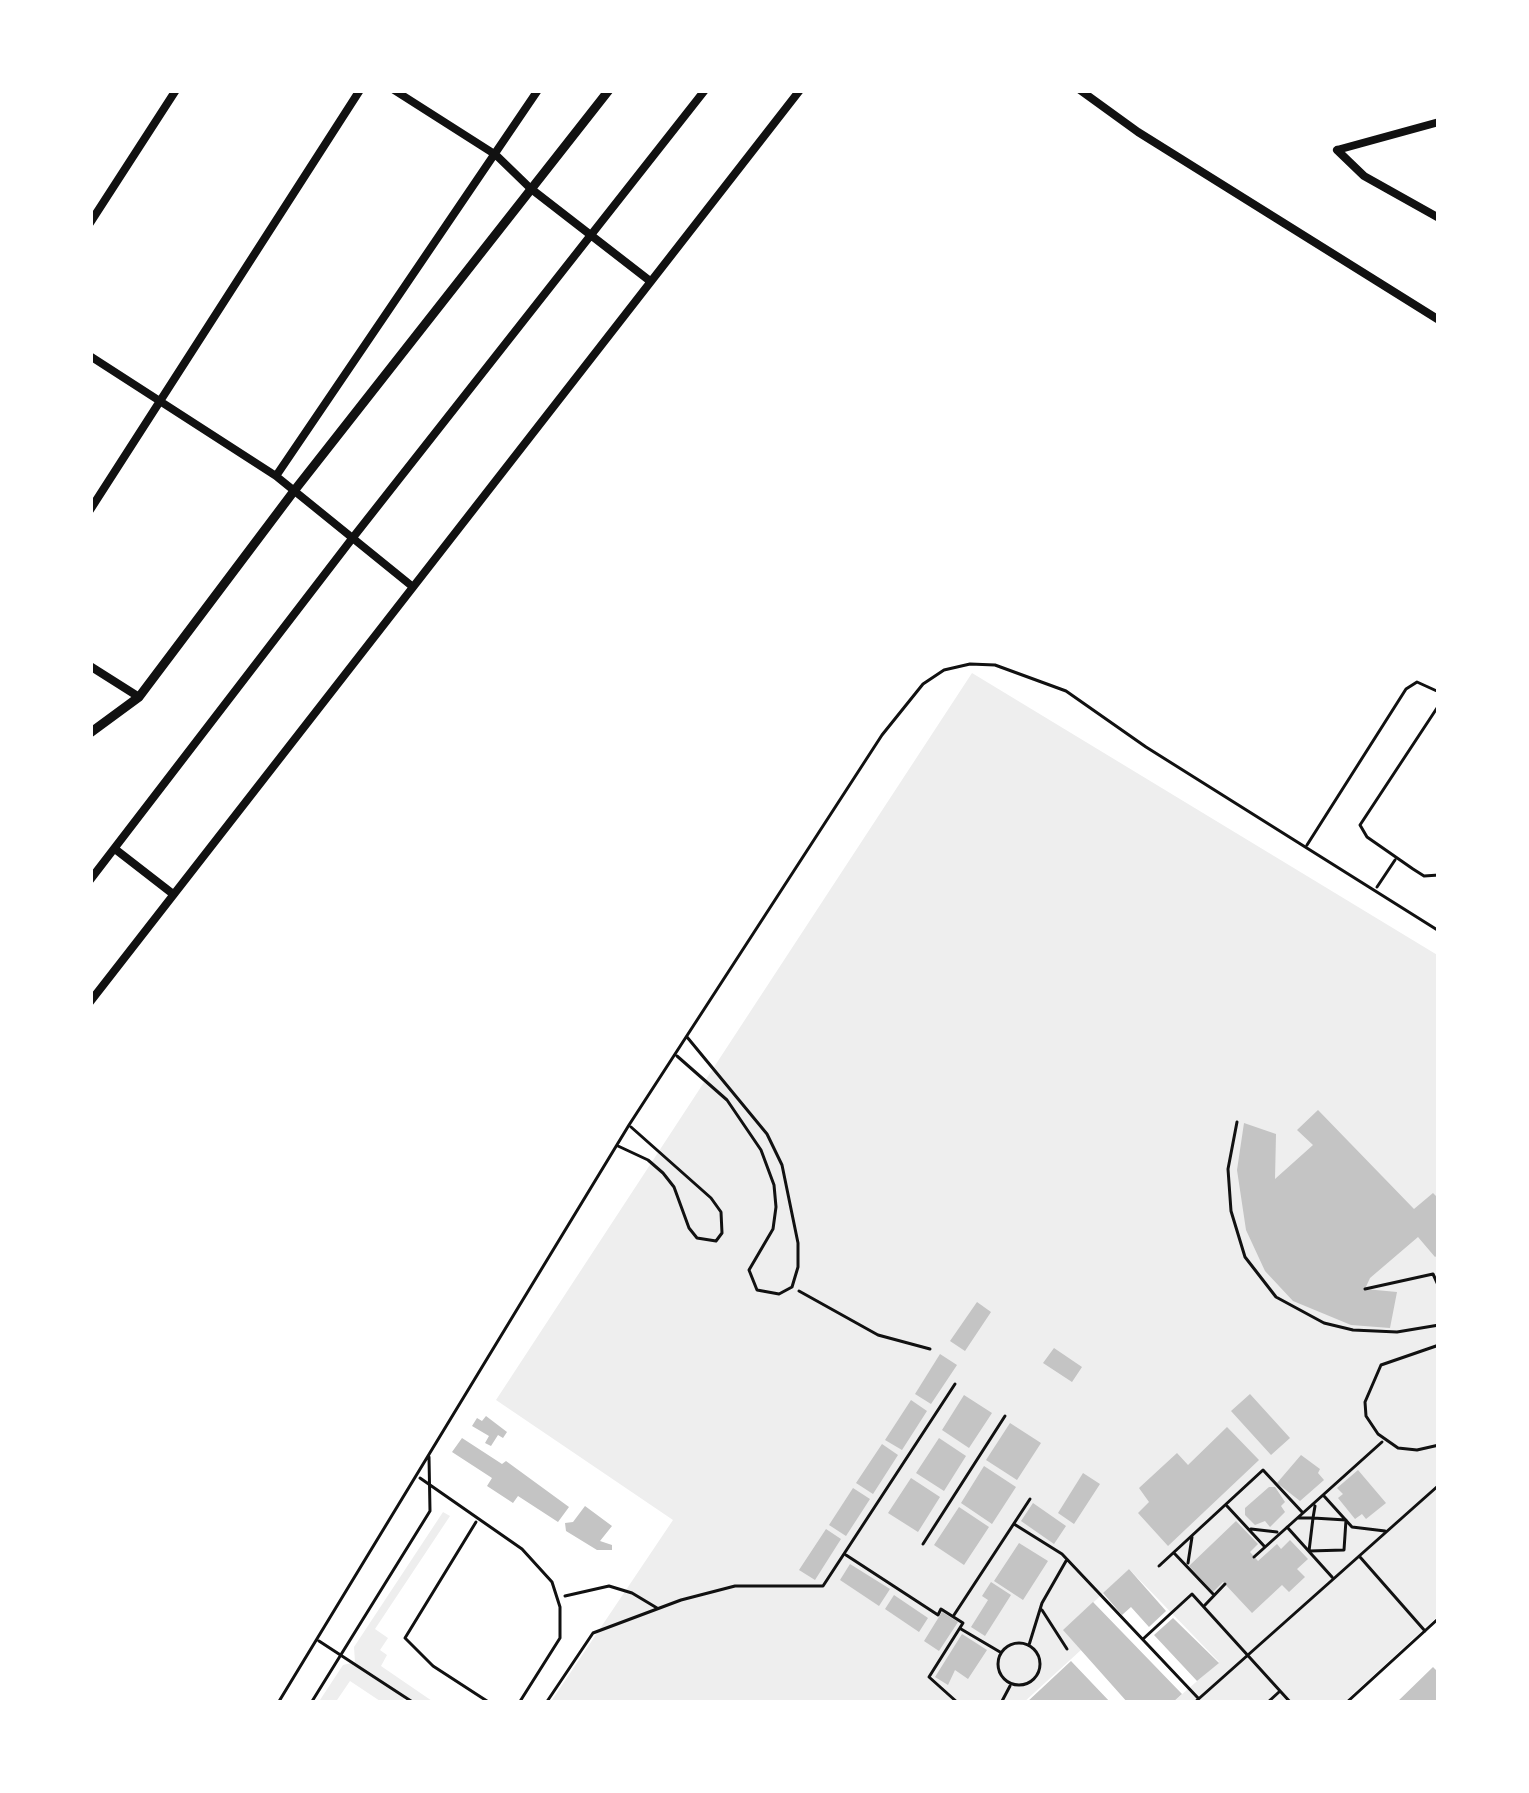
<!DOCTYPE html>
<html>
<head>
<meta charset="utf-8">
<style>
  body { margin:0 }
  #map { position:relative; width:1529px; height:1793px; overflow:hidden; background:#fff; font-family:"Fira Sans",sans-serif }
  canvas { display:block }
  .frame { position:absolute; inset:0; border:93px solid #fff; pointer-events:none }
</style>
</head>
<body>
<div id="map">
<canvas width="1529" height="1793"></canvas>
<div class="frame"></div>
</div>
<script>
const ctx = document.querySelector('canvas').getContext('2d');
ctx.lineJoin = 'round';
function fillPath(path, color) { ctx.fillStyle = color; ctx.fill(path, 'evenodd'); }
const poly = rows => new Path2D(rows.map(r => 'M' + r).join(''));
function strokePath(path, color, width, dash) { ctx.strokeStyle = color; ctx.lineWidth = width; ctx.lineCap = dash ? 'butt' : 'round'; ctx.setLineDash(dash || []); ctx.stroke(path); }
fillPath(poly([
  [972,673,1439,956,1439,1615,1343,1703,1172,1703,1219,1662,1129,1569,1064,1630,1081,1650,1023,1703,550,1703,673,1520,496,1400],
  [443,1512,450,1516,375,1629,388,1638,380,1650,387,1655,381,1666,435,1703,406,1703,410,1699,406,1696,401,1703,383,1703,350,1681,335,1703,318,1703,343,1665,355,1662,354,1647]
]), '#eee');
fillPath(poly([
  [1318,1110,1414,1209,1433,1193,1439,1199,1439,1254,1435,1257,1418,1237,1370,1278,1365,1289,1397,1292,1390,1328,1351,1325,1293,1301,1265,1271,1246,1230,1237,1170,1244,1123,1276,1134,1275,1179,1313,1145,1297,1130],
  [977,1302,991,1312,965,1351,950,1341],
  [1054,1348,1082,1367,1072,1382,1043,1363],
  [940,1354,957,1365,931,1404,915,1394],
  [1250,1394,1290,1438,1271,1455,1231,1411],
  [964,1395,992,1413,969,1448,942,1430],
  [911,1400,927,1411,902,1450,885,1440],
  [486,1416,507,1432,503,1438,498,1435,491,1446,485,1443,489,1436,472,1426,477,1418,482,1421],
  [1010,1423,1041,1443,1017,1480,986,1460],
  [1227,1427,1259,1460,1168,1546,1138,1513,1149,1502,1139,1488,1177,1453,1188,1465],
  [462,1438,502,1464,506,1461,569,1507,558,1522,518,1496,513,1503,487,1486,492,1478,452,1452],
  [939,1438,966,1456,944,1491,916,1473],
  [882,1444,898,1455,873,1494,856,1483],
  [1301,1455,1320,1469,1318,1473,1324,1480,1300,1501,1277,1483],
  [984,1466,1016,1487,992,1524,961,1503],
  [1358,1470,1386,1503,1366,1519,1362,1514,1355,1519,1338,1498,1343,1494,1337,1488],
  [1083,1473,1100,1484,1074,1524,1058,1513],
  [911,1478,940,1497,918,1532,888,1513],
  [1269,1487,1275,1487,1285,1502,1281,1506,1285,1512,1270,1527,1265,1521,1255,1525,1245,1515,1245,1508],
  [853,1488,870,1499,846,1536,829,1525],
  [1033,1503,1066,1526,1054,1544,1021,1521],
  [585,1506,612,1526,600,1541,612,1545,612,1550,597,1550,566,1531,565,1523,573,1522],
  [959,1507,989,1527,964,1565,934,1545],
  [1236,1521,1258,1544,1250,1552,1258,1561,1277,1544,1281,1549,1290,1540,1308,1559,1297,1569,1305,1577,1289,1592,1282,1585,1252,1613,1223,1582,1213,1592,1189,1566],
  [826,1529,841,1539,815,1580,799,1570],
  [1019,1543,1048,1561,1023,1600,994,1581],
  [850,1564,890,1589,879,1606,840,1580],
  [1129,1569,1166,1611,1149,1627,1131,1607,1122,1615,1103,1593],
  [991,1582,1011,1595,985,1636,971,1627,988,1600,982,1596],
  [894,1595,928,1618,919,1632,885,1609],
  [1093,1602,1182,1694,1172,1703,1128,1703,1063,1630],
  [942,1612,958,1622,939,1651,924,1641],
  [1173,1618,1219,1663,1197,1681,1154,1635],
  [962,1634,987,1650,968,1679,955,1670,948,1685,935,1677],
  [1071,1661,1111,1703,1026,1703],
  [1433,1667,1439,1673,1439,1703,1396,1703]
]), '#c4c4c4');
strokePath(poly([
  [1237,1122,1228,1169,1231,1211,1245,1257,1276,1297,1324,1323,1353,1330,1397,1332,1439,1325],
  [1365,1289,1433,1274,1439,1287],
  [799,1291,878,1335,930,1349],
  [1439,1345,1381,1365,1365,1402,1366,1416,1378,1434,1398,1448,1417,1450,1439,1445],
  [1324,1496,1352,1527,1385,1531],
  [1227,1506,1265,1547],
  [1299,1518,1313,1518,1346,1520,1344,1550,1309,1551,1313,1518,1315,1506],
  [1014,1524,1062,1554,1198,1698],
  [1287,1527,1332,1577],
  [1251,1529,1277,1532],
  [923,1544,1005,1416],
  [1174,1553,1214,1595],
  [846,1555,938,1615,941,1609,963,1623,929,1677,958,1703],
  [1254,1557,1382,1442],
  [1360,1557,1425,1631],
  [1188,1563,1192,1537],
  [1159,1566,1263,1470,1303,1513],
  [565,1596,609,1586,632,1593,657,1608],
  [1205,1605,1225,1584],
  [1042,1610,1067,1649],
  [954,1615,1030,1499],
  [961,1629,1000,1652],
  [1143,1639,1192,1594,1291,1703],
  '998 1664a21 21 0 1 1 42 0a21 21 0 1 1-42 0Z',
  [1029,1645,1042,1603,1066,1561],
  [546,1703,593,1633,681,1600,735,1586,823,1586,955,1384],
  [1001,1703,1010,1686],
  [1194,1703,1439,1485],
  [1267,1703,1279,1692],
  [1346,1703,1439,1618]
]), '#111', 3);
strokePath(poly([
  [1439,705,1360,825,1367,837,1413,869,1424,876,1439,875],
  [1307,845,1406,689,1417,682,1439,692],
  [1377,887,1395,860],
  [677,1056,727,1100,761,1150,774,1185,776,1207,773,1229,749,1270,757,1290,779,1294,792,1287,798,1267,798,1243,782,1165,767,1134,687,1037],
  [618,1146,648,1160,663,1173,674,1187,689,1228,697,1238,716,1241,722,1233,721,1212,711,1198,631,1127],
  [420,1478,522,1549,552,1582,560,1607,560,1638,519,1703],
  [476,1522,405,1638,433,1666,490,1703],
  [319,1641,414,1703],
  [278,1703,629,1125,882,735,923,684,944,670,970,664,995,665,1066,691,1146,747,1439,931],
  [311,1703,430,1511,429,1457]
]), '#111', 3);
strokePath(poly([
  [394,90,496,155,530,188,650,281],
  [1080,90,1138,132,1439,320],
  [1337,150,1364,176,1439,218],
  [1337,150,1439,122],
  [90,223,176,90],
  [90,356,276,476,413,587],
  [276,476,538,90],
  [90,510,360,90],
  [90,666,139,697],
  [115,849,173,894],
  [90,880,351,540,705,90],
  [90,1002,800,90]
]), '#111', 8);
strokePath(poly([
  [90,733,139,697,294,491,609,90]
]), '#111', 9);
</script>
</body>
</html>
